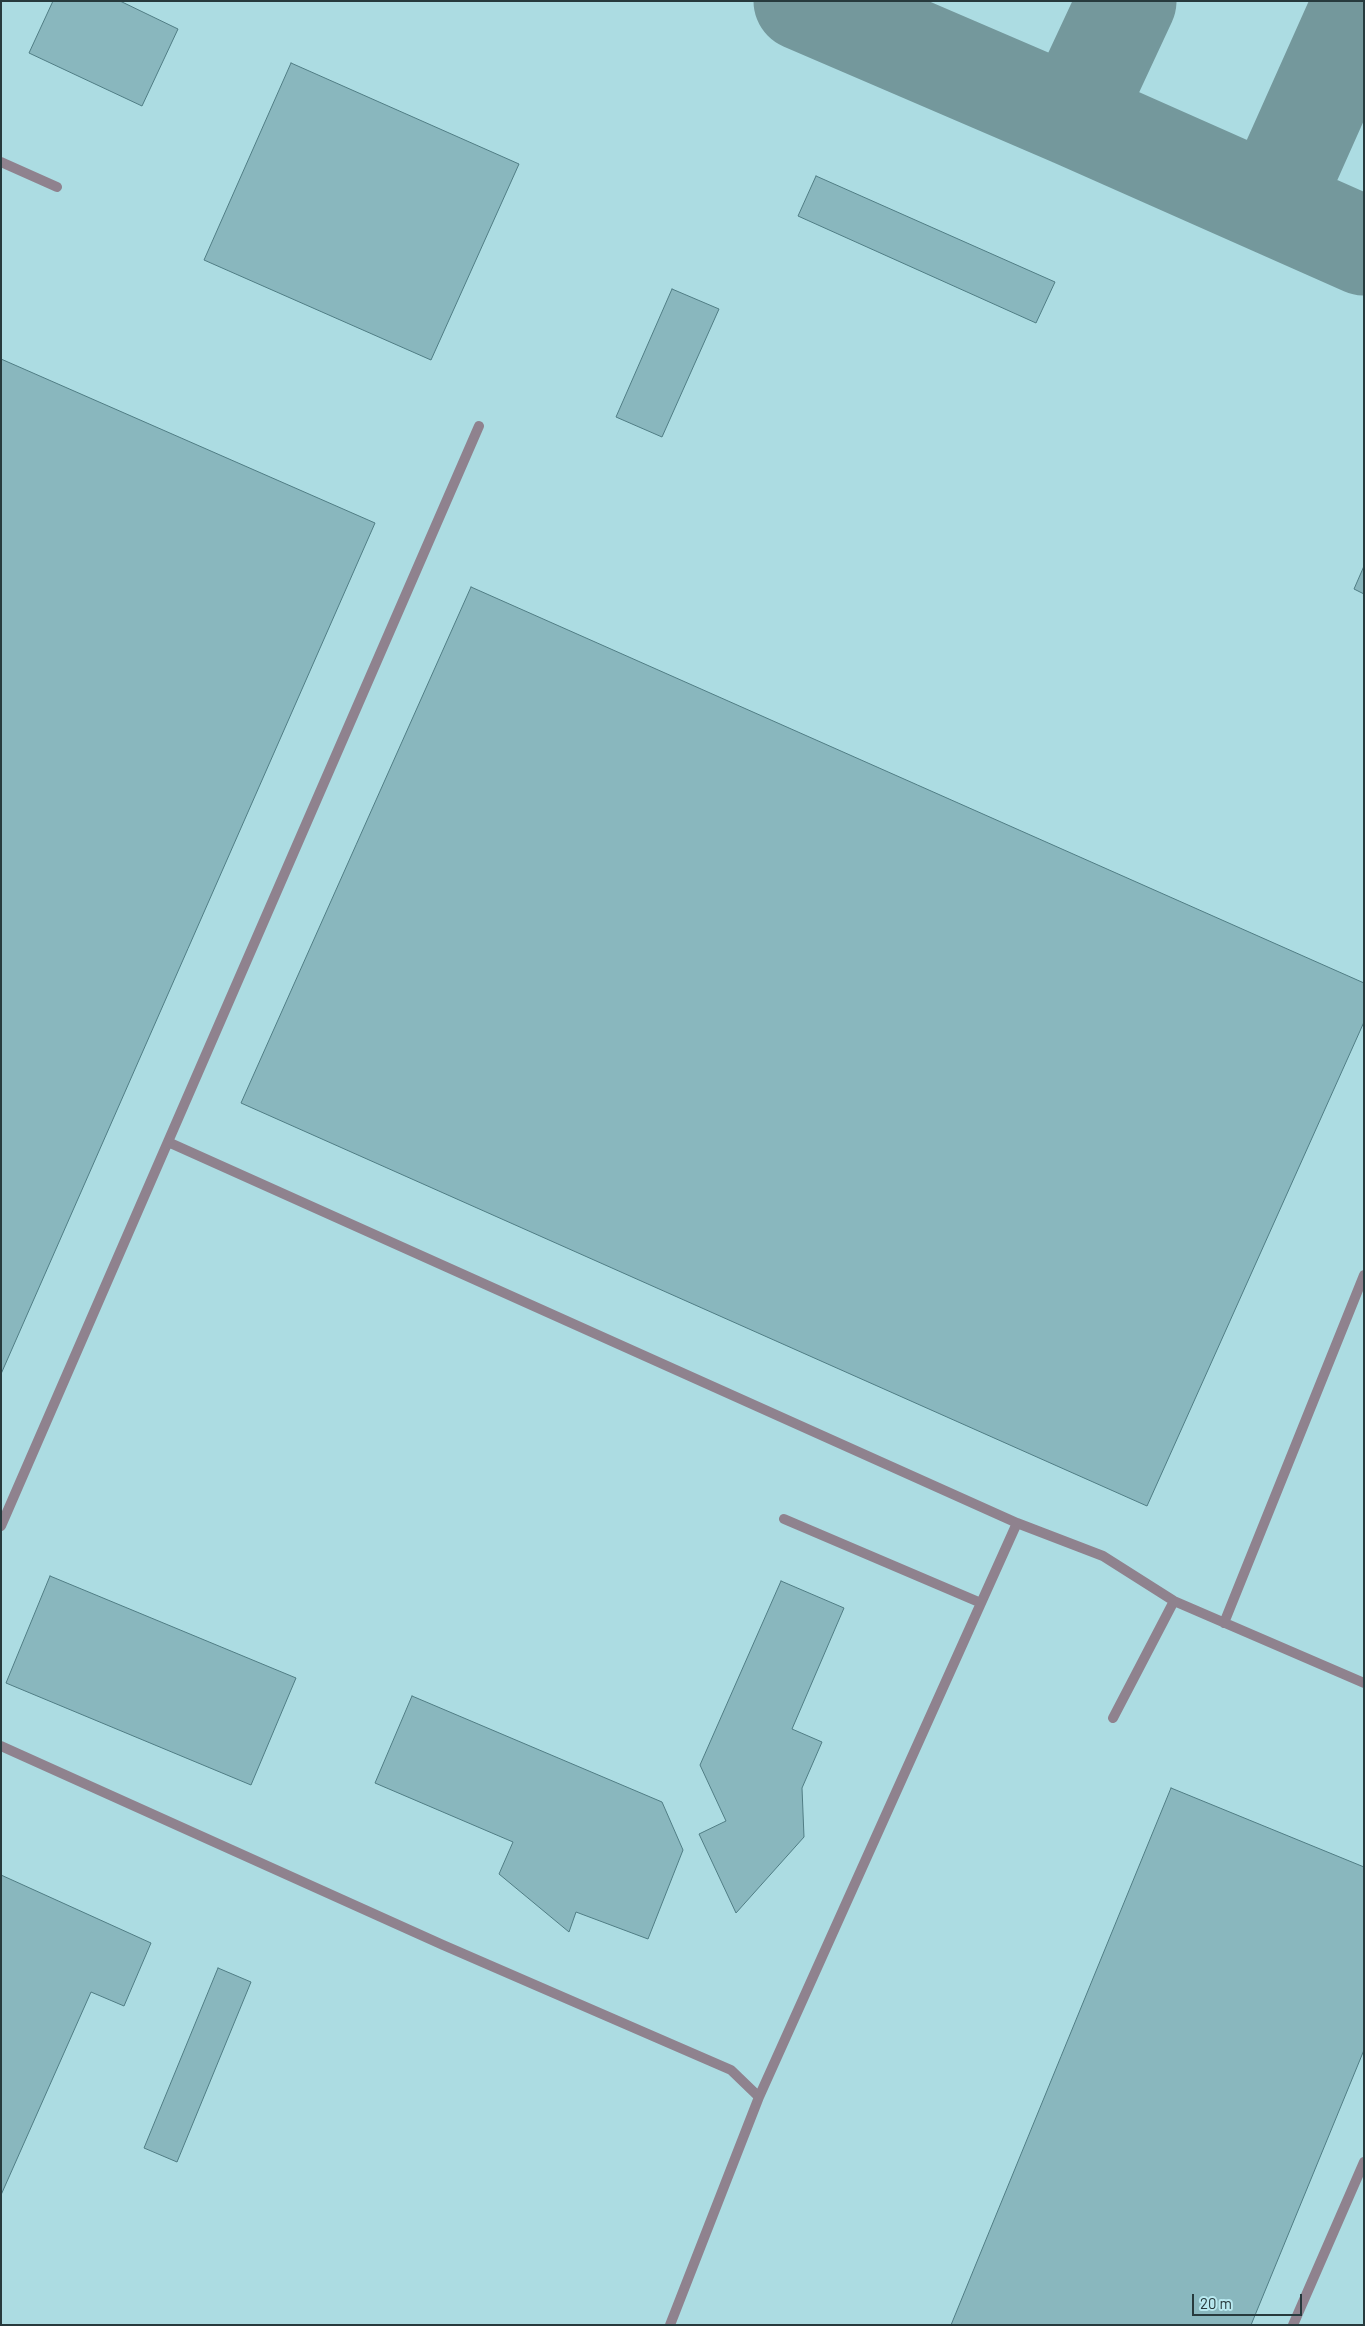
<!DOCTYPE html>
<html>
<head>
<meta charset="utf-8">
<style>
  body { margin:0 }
  #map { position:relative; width:1365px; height:2326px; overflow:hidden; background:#acdce2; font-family:Barlow,sans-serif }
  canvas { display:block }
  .frame { position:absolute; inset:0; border:2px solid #273a3d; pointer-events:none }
  .scale { position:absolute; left:1192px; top:2294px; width:110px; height:22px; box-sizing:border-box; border:2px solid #273a3d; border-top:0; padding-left:6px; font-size:15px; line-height:18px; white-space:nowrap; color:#273a3d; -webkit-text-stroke:4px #b9e9f0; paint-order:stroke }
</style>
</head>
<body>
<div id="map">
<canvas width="1365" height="2326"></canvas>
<div class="frame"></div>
<div class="scale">20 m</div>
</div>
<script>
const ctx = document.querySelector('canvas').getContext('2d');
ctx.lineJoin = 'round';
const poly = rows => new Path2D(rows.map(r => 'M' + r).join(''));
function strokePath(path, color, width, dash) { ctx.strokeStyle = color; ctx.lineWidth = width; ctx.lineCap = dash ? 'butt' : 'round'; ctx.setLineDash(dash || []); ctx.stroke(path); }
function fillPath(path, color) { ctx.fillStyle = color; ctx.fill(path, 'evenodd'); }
strokePath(poly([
  [803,1,1073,117,1364,246],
  [1073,117,1127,1],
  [1272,205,1363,1]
]), '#74989c', 99);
const building = poly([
  [53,1,120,1,178,29,142,106,29,53,53,1],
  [291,63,519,164,431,360,204,260,291,63],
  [816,176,1055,282,1036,323,798,216,816,176],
  [672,289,719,309,662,437,616,417,672,289],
  [1,359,375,523,1,1374,1,359],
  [1364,566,1364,594,1354,589,1364,566],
  [471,587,1364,983,1364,1022,1147,1506,241,1103,471,587],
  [50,1576,296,1678,251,1785,6,1683,50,1576],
  [781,1581,844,1608,792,1729,822,1742,802,1788,804,1837,736,1913,699,1834,726,1821,700,1765,781,1581],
  [412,1696,662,1802,683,1850,648,1939,576,1912,569,1932,499,1874,513,1842,375,1783,412,1696],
  [1171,1788,1364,1867,1364,2050,1251,2325,951,2325,1171,1788],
  [1,1875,151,1943,124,2006,91,1992,1,2195,1,1875],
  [218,1968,251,1982,177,2162,144,2148,218,1968]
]);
fillPath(building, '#89b7be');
strokePath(building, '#507d84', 1);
strokePath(poly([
  [1,162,57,187],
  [168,1142,1017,1523,1103,1556,1174,1601,1364,1683],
  [784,1519,981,1603],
  [1,1526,479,426],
  [1224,1623,1364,1275],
  [1113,1718,1174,1601],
  [1,1746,443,1945,731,2070,759,2097],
  [670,2325,759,2097,1017,1523],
  [1293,2325,1364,2162]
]), '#8f828e', 10);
</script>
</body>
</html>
